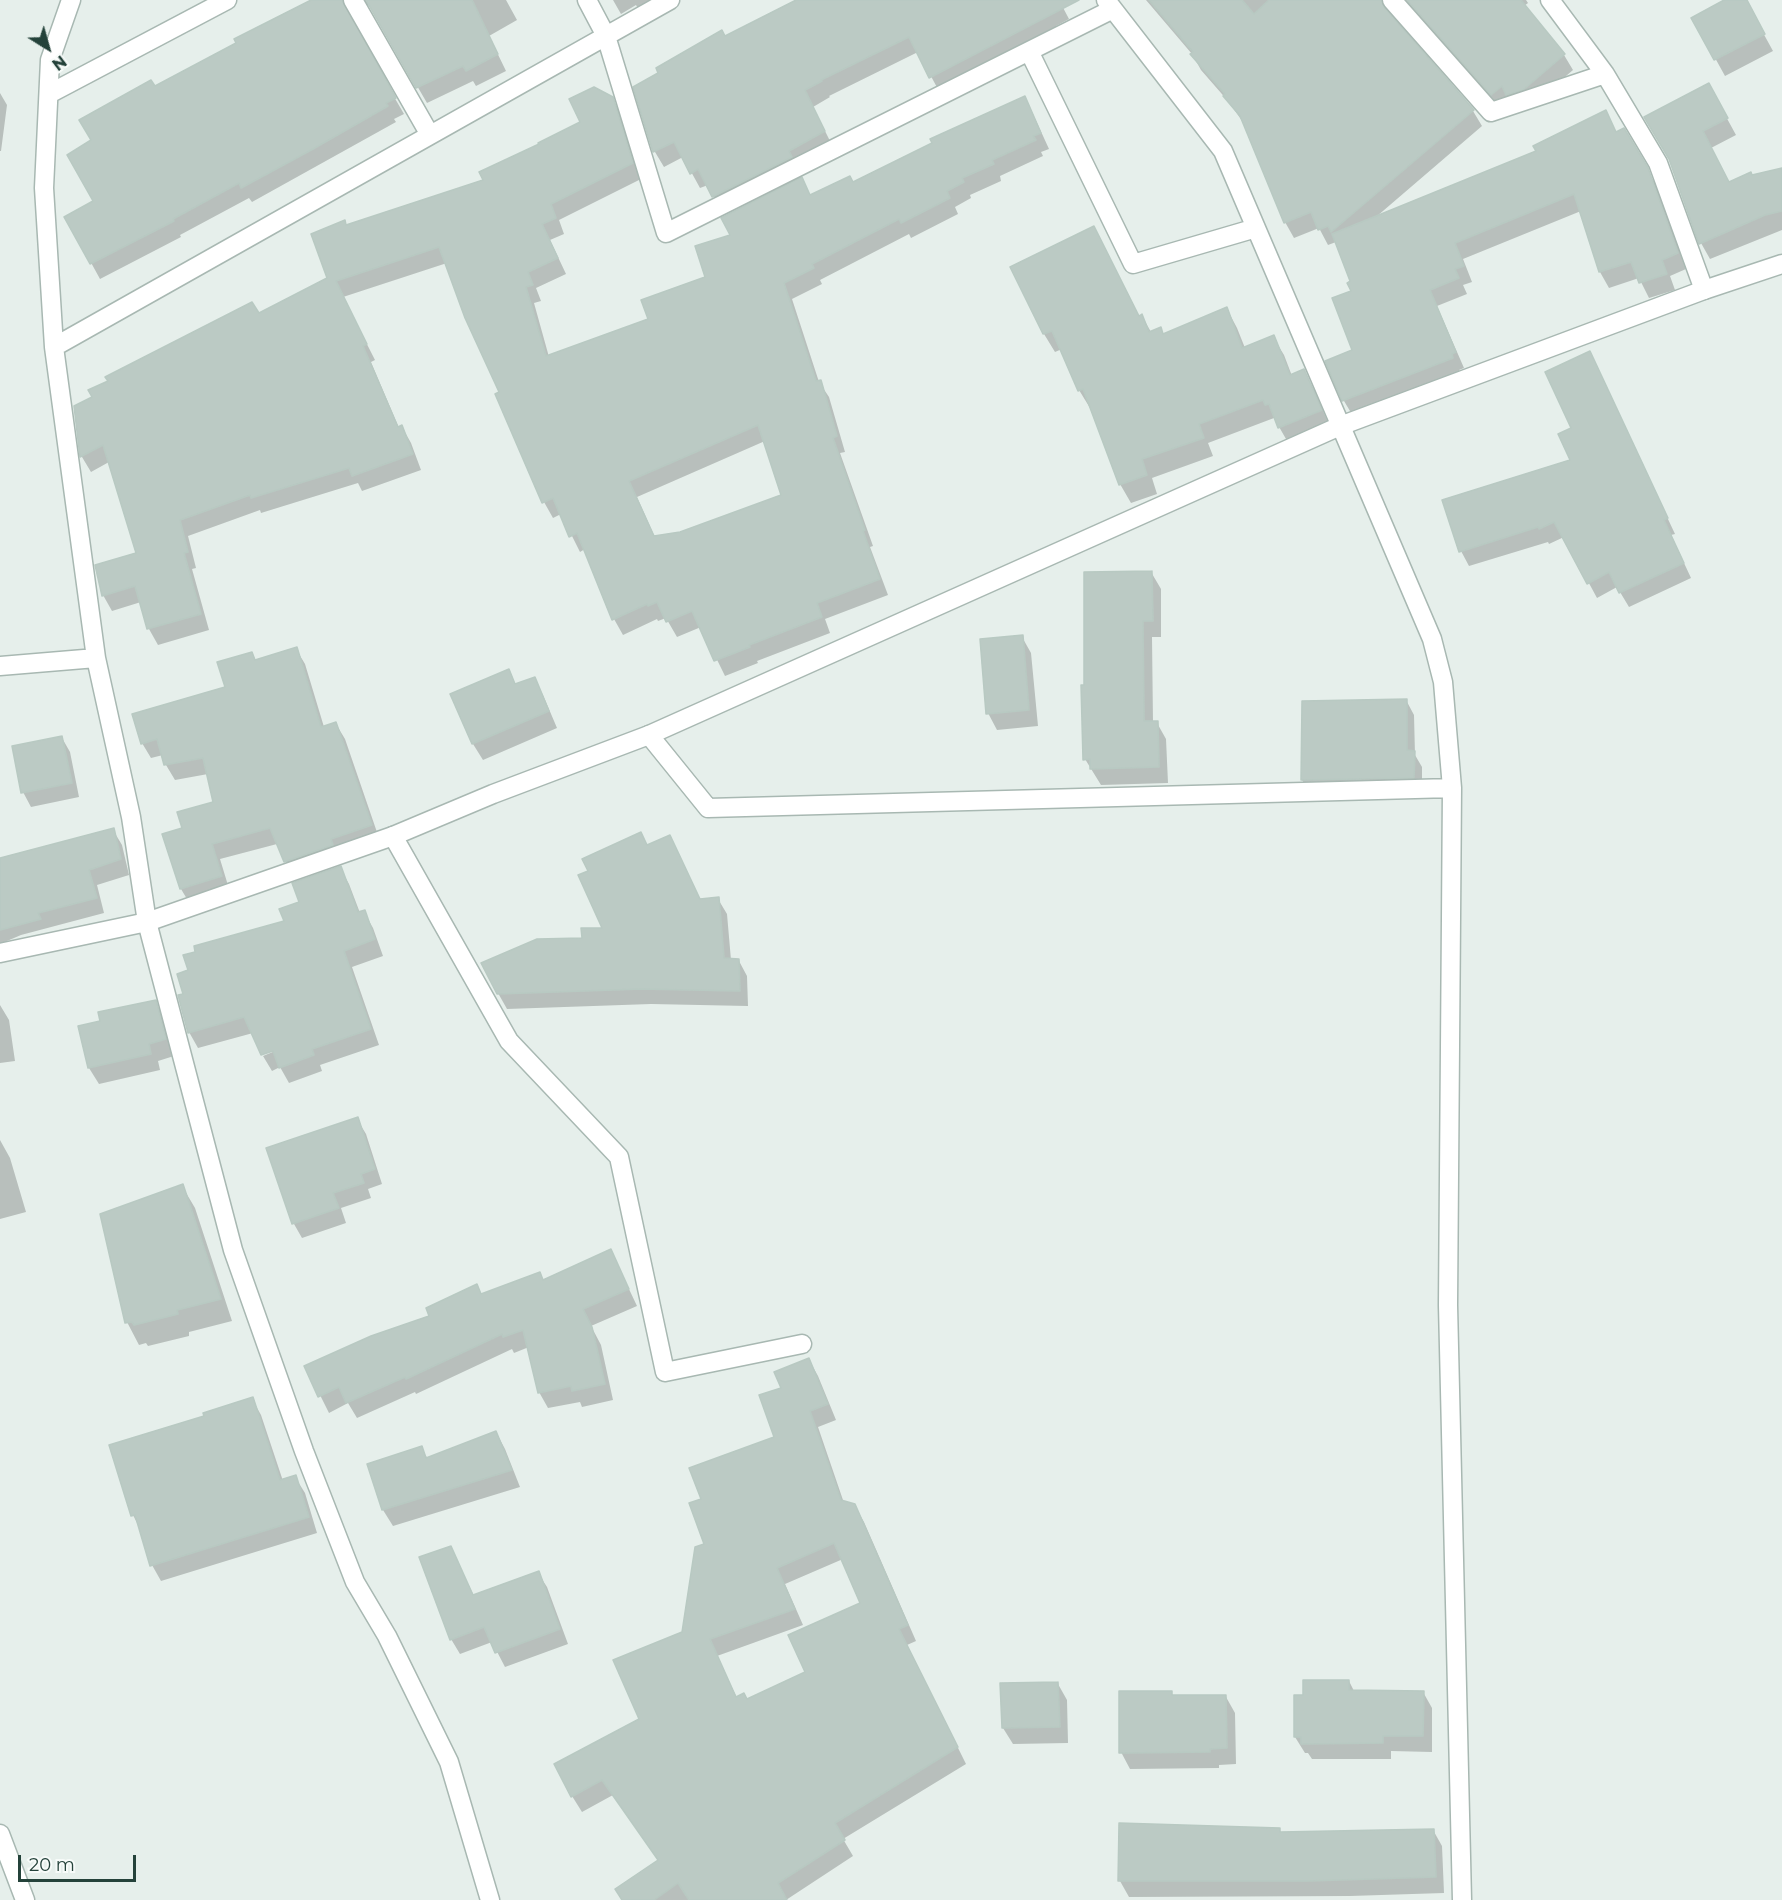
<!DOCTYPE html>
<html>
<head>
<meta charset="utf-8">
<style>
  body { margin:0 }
  #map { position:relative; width:1782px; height:1900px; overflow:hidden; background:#e6efeb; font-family:Montserrat,sans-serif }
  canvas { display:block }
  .north { position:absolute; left:18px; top:18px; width:60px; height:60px; -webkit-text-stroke:4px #f7fbf9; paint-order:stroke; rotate:143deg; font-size:16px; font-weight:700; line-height:24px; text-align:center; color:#24423a }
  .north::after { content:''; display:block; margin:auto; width:21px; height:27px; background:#24423a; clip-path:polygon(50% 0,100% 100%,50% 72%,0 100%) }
  .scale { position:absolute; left:18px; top:1855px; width:118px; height:27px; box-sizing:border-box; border:3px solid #24423a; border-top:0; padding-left:8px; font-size:18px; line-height:21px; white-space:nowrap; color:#24423a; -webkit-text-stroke:4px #f7fbf9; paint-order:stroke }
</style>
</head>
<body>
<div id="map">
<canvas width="1782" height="1900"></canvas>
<div class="north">N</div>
<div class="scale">20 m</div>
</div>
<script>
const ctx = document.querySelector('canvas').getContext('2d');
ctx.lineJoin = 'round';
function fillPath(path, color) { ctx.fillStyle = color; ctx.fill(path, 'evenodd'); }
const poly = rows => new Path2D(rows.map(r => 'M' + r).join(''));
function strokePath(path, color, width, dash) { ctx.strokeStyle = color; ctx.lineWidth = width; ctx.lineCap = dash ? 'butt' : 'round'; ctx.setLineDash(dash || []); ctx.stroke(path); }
fillPath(poly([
  [314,0,506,0,517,20,489,36,506,71,476,86,473,81,427,103,373,10,368,5,357,5,351,11,351,23,404,114,394,119,396,122,252,202,249,198,180,235,181,237,100,279,66,217,95,201,93,141,154,88,238,44],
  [613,0,668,0,641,14,636,5,621,14],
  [799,0,1059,0,1069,19,1056,26,1060,33,940,93,918,52,829,96,830,97,813,107,833,147,722,212,708,185,700,188,683,157,664,167,655,152,635,88],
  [1146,0,1526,0,1528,3,1524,6,1564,55,1573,70,1532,105,1501,110,1394,7,1389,14,1473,111,1482,126,1376,217,1538,152,1605,112,1617,133,1623,130,1656,185,1686,269,1670,276,1675,290,1649,298,1639,278,1609,288,1600,272,1581,211,1463,259,1472,282,1463,285,1467,294,1437,306,1464,368,1459,370,1461,374,1353,416,1344,401,1327,362,1354,351,1352,282,1336,242,1328,245,1319,228,1294,238,1285,222,1245,125,1228,101,1201,70,1192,54],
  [1727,0,1745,0,1773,51,1725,76,1693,18],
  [0,93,7,105,1,151,0,151],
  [612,98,621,114,641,179,559,220,564,234,550,240,566,274,536,288,541,301,534,303,549,357,650,320,707,278,732,236,801,179,811,196,853,184,1024,98,1033,114,1049,149,1041,152,1043,156,1000,176,1001,181,970,195,971,198,955,207,958,214,911,238,909,234,820,280,822,284,792,299,819,382,829,397,845,452,840,453,873,546,870,547,888,595,825,619,830,633,757,661,758,663,725,676,701,627,677,637,666,618,658,621,657,619,623,635,614,619,585,549,580,552,561,514,553,518,544,502,501,393,447,263,343,297,375,360,371,362,399,428,402,427,411,443,421,470,362,491,358,483,261,513,260,510,188,536,196,568,192,569,209,630,158,645,149,629,141,602,112,611,103,595,138,554,109,462,91,472,82,457,75,407,329,279,347,226,485,181,582,122],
  [765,441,782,496,657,542,637,497],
  [1718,102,1736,135,1711,148,1729,183,1782,170,1782,230,1710,259,1701,243,1670,160],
  [1012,268,1139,317,1142,316,1151,332,1160,329,1164,335,1227,309,1237,328,1245,348,1273,337,1284,355,1292,376,1304,371,1314,390,1331,429,1290,446,1274,418,1208,443,1213,456,1152,478,1157,494,1131,503,1120,484,1092,408,1090,408,1079,390,1062,349,1055,352,1044,334],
  [1590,353,1675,534,1671,535,1691,578,1629,607,1617,587,1597,598,1564,537,1549,544,1548,542,1469,566,1461,551,1572,461,1573,428],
  [1151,572,1161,589,1161,637,1152,637,1153,723,1157,723,1166,739,1168,783,1101,785,1085,759],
  [1022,637,1031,653,1038,726,997,730,988,713],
  [296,649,305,664,324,727,336,724,345,739,380,841,294,877,277,844,220,859,230,892,190,904,181,889,184,829,215,803,208,774,175,780,166,765,163,755,151,758,142,743,226,688,252,654,256,661],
  [508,671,516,686,534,678,543,695,557,728,483,760,473,744,452,694],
  [1406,700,1414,715,1415,755,1422,767,1422,792,1311,795,1302,780],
  [62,738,70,752,79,797,31,807,23,792],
  [113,830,122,845,129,875,97,885,104,913,21,935,0,944,0,860],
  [669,837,701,901,718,899,727,914,731,960,739,961,747,976,748,1006,651,1004,507,1009,498,993,583,939,604,929],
  [340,868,349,884,360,913,364,912,373,928,383,956,352,967,379,1045,320,1065,322,1071,289,1083,280,1067,272,1071,263,1056,280,1049,253,1033,198,1048,189,1032,185,995,286,922,301,902],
  [155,1002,165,1018,174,1056,158,1061,160,1070,99,1084,89,1068,102,1022],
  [0,1005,9,1020,15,1061,0,1063],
  [357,1119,366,1134,382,1184,368,1189,371,1198,341,1208,346,1223,302,1238,294,1224,268,1149],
  [0,1140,10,1158,26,1212,0,1219],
  [182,1186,195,1208,232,1321,189,1332,189,1336,148,1346,146,1343,139,1345,127,1322],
  [611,1251,637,1306,591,1326,601,1345,613,1400,582,1407,580,1402,548,1408,539,1392,529,1347,514,1353,512,1349,416,1394,415,1392,357,1418,348,1403,329,1413,306,1367,431,1317,477,1286,482,1295,543,1281],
  [809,1360,818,1376,836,1420,818,1427,844,1503,854,1505,864,1522,916,1641,907,1645,966,1764,843,1839,853,1856,786,1900,623,1900,659,1861,613,1795,582,1812,572,1796,641,1719,683,1633,706,1545,703,1500,776,1438,783,1388],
  [843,1559,862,1603,807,1673,747,1701,737,1698,717,1656,803,1625,785,1584],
  [252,1399,261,1415,283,1481,295,1477,305,1493,317,1533,161,1581,152,1565,141,1531,133,1515,206,1417],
  [496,1432,505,1449,520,1487,393,1526,383,1510,421,1448,428,1459],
  [450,1548,474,1596,538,1573,547,1587,568,1644,505,1667,492,1642,460,1654,451,1639],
  [1349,1681,1354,1691,1423,1692,1432,1708,1432,1752,1391,1751,1391,1759,1312,1759,1308,1753,1305,1753,1295,1737,1304,1697],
  [1058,1684,1067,1700,1068,1743,1013,1744,1003,1728],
  [1171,1692,1174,1697,1226,1697,1235,1713,1236,1764,1219,1765,1219,1768,1130,1769,1121,1752],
  [1279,1829,1282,1834,1433,1830,1442,1846,1444,1893,1350,1896,1129,1897,1120,1881]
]), '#0003');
const building = poly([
  [311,0,342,0,396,98,386,103,388,106,313,149,241,188,239,183,173,219,174,221,90,264,64,217,93,201,67,155,91,140,79,120,151,80,155,86,236,43,234,39,311,0],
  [366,0,472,0,498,54,466,71,463,66,416,88,366,0],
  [796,0,1079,0,929,78,909,37,821,80,822,81,805,90,825,131,789,151,792,157,712,197,698,169,690,174,674,142,653,152,633,87,658,73,656,68,722,30,725,36,796,0],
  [1149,0,1242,0,1254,14,1269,0,1381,0,1384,7,1474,110,1331,232,1328,226,1318,230,1311,212,1284,223,1240,116,1223,96,1225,94,1190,54,1193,52,1149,0],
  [1407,0,1521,0,1565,54,1523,90,1506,95,1502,86,1491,95,1407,0],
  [1724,0,1747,0,1765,34,1714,60,1691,18,1724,0],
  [1709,83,1728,118,1703,131,1729,182,1751,172,1752,175,1782,168,1782,211,1765,215,1699,244,1669,159,1644,117,1709,83],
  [594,87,613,97,633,163,551,204,556,218,542,224,558,258,528,272,533,285,526,287,546,356,648,319,641,300,705,277,695,246,730,235,721,218,802,177,810,195,850,176,853,182,932,143,930,139,1025,96,1041,133,1033,136,1036,140,992,160,994,164,962,178,964,182,947,191,950,198,901,223,899,219,812,264,814,268,784,283,816,381,821,380,837,436,833,438,865,530,863,531,880,579,817,603,822,617,749,645,750,647,714,661,692,611,666,622,657,602,648,606,647,604,612,620,577,533,569,537,553,498,542,503,495,394,499,392,465,318,439,247,336,281,367,344,363,346,398,427,402,425,413,454,352,476,349,468,251,498,250,495,180,520,188,552,184,553,201,614,147,629,135,586,102,596,95,565,136,553,103,445,80,457,74,406,92,397,88,390,108,381,105,377,252,302,259,313,327,278,311,234,345,220,346,225,483,180,479,172,539,144,538,143,580,122,569,99,594,87],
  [758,425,781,495,680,532,654,536,629,481,758,425],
  [1606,110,1616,132,1624,128,1648,168,1678,253,1662,260,1667,274,1639,283,1631,262,1599,272,1574,194,1455,243,1464,266,1455,269,1459,278,1430,290,1456,352,1452,354,1453,358,1342,401,1325,361,1352,350,1332,298,1351,291,1347,283,1350,281,1332,234,1536,151,1533,146,1606,110],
  [1094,226,1139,316,1142,314,1149,332,1161,327,1163,334,1227,307,1242,348,1274,335,1290,375,1304,369,1322,410,1278,428,1269,404,1265,405,1263,400,1199,424,1204,438,1142,459,1147,475,1119,485,1083,389,1078,391,1052,331,1043,334,1010,267,1094,226],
  [1590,351,1668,518,1664,520,1684,563,1619,593,1609,572,1587,584,1554,522,1539,529,1538,527,1459,552,1442,500,1570,460,1558,434,1571,428,1545,372,1590,351],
  [1152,571,1153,621,1143,621,1144,721,1158,721,1159,767,1090,769,1090,759,1083,760,1081,685,1084,685,1084,572,1152,571],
  [1023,635,1029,710,986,714,980,639,1023,635],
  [297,647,321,727,336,722,372,825,331,839,333,845,284,862,270,828,212,844,222,876,180,889,162,834,182,828,177,812,213,802,203,758,164,765,157,739,141,744,132,714,225,687,217,662,252,652,255,660,297,647],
  [509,669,515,684,535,677,549,711,472,744,450,694,509,669],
  [1407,699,1407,750,1415,751,1414,778,1301,780,1302,701,1407,699],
  [62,736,72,783,21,793,12,746,62,736],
  [114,828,121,859,89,870,97,898,38,913,41,919,0,930,0,858,114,828],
  [641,832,647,845,670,835,700,899,719,897,724,958,739,959,740,991,641,989,497,994,481,963,537,939,582,938,581,928,602,928,578,875,588,871,582,859,641,832],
  [341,866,358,912,365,910,375,939,344,951,371,1029,312,1049,314,1055,279,1068,273,1051,261,1055,244,1017,188,1033,178,995,183,994,177,974,188,970,183,955,195,952,194,946,284,921,279,909,299,902,292,883,341,866],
  [156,1000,166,1039,149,1044,151,1054,88,1068,78,1026,100,1021,98,1012,156,1000],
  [358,1117,375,1169,361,1174,364,1183,333,1193,339,1208,292,1224,266,1148,358,1117],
  [183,1184,221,1299,177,1310,178,1314,134,1325,132,1322,125,1323,100,1214,183,1184],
  [611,1249,629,1289,583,1309,592,1327,605,1384,572,1391,571,1386,538,1393,523,1330,503,1337,502,1334,406,1379,405,1377,346,1403,339,1387,318,1397,304,1366,371,1336,429,1316,426,1308,477,1284,481,1294,540,1272,543,1280,611,1249],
  [809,1358,828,1404,810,1411,841,1500,855,1504,908,1625,899,1629,958,1747,835,1823,845,1840,778,1883,787,1900,689,1900,678,1883,654,1900,622,1900,615,1889,658,1860,602,1780,571,1797,554,1764,639,1719,613,1660,682,1632,695,1547,704,1544,689,1503,701,1499,689,1468,774,1437,759,1395,781,1388,774,1372,809,1358],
  [834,1543,860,1603,788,1635,805,1672,747,1699,744,1693,736,1697,710,1639,795,1609,777,1568,834,1543],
  [253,1397,280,1480,296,1475,309,1517,150,1566,135,1515,131,1516,109,1445,204,1416,203,1413,253,1397],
  [496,1431,512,1470,382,1510,367,1464,422,1446,426,1458,496,1431],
  [451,1546,473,1595,539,1571,560,1629,495,1653,484,1627,450,1640,419,1557,451,1546],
  [1303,1680,1349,1680,1349,1690,1424,1691,1423,1736,1383,1736,1383,1743,1301,1744,1301,1737,1294,1737,1294,1695,1303,1695,1303,1680],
  [1058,1682,1060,1727,1002,1728,1000,1683,1058,1682],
  [1119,1691,1172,1691,1172,1695,1226,1695,1227,1748,1210,1749,1210,1752,1119,1753,1119,1691],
  [1119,1823,1280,1828,1280,1832,1434,1829,1436,1877,1308,1881,1118,1881,1119,1823]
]);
fillPath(building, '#bbcac4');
strokePath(building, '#b8c9c2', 1.5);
const minor = poly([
  [71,0,50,60,44,188,54,347,96,658,131,817,147,922,233,1250,304,1451,355,1582,387,1636,449,1762,490,1900],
  [353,0,430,135],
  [587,0,606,36,666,233,1113,9],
  [1106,0,1223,151,1432,639,1443,682,1452,788,1448,1305,1462,1900],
  [1392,0,1491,112,1605,74],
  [1550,0,1605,74,1658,163,1704,290],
  [1029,51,1133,264,1256,228],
  [49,94,227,0],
  [54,347,670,0],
  [0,666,96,658],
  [649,735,708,808,1452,788],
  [393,836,509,1041,619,1157,665,1372,802,1344],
  [0,1834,25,1900]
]);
const tertiary = poly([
  [0,953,147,922,393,836,493,794,649,735,1340,426,1704,290,1782,264]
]);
strokePath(minor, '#a8b8b2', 21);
strokePath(tertiary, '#a8b8b2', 21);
strokePath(minor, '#fff', 18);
strokePath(tertiary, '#fff', 18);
</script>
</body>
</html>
